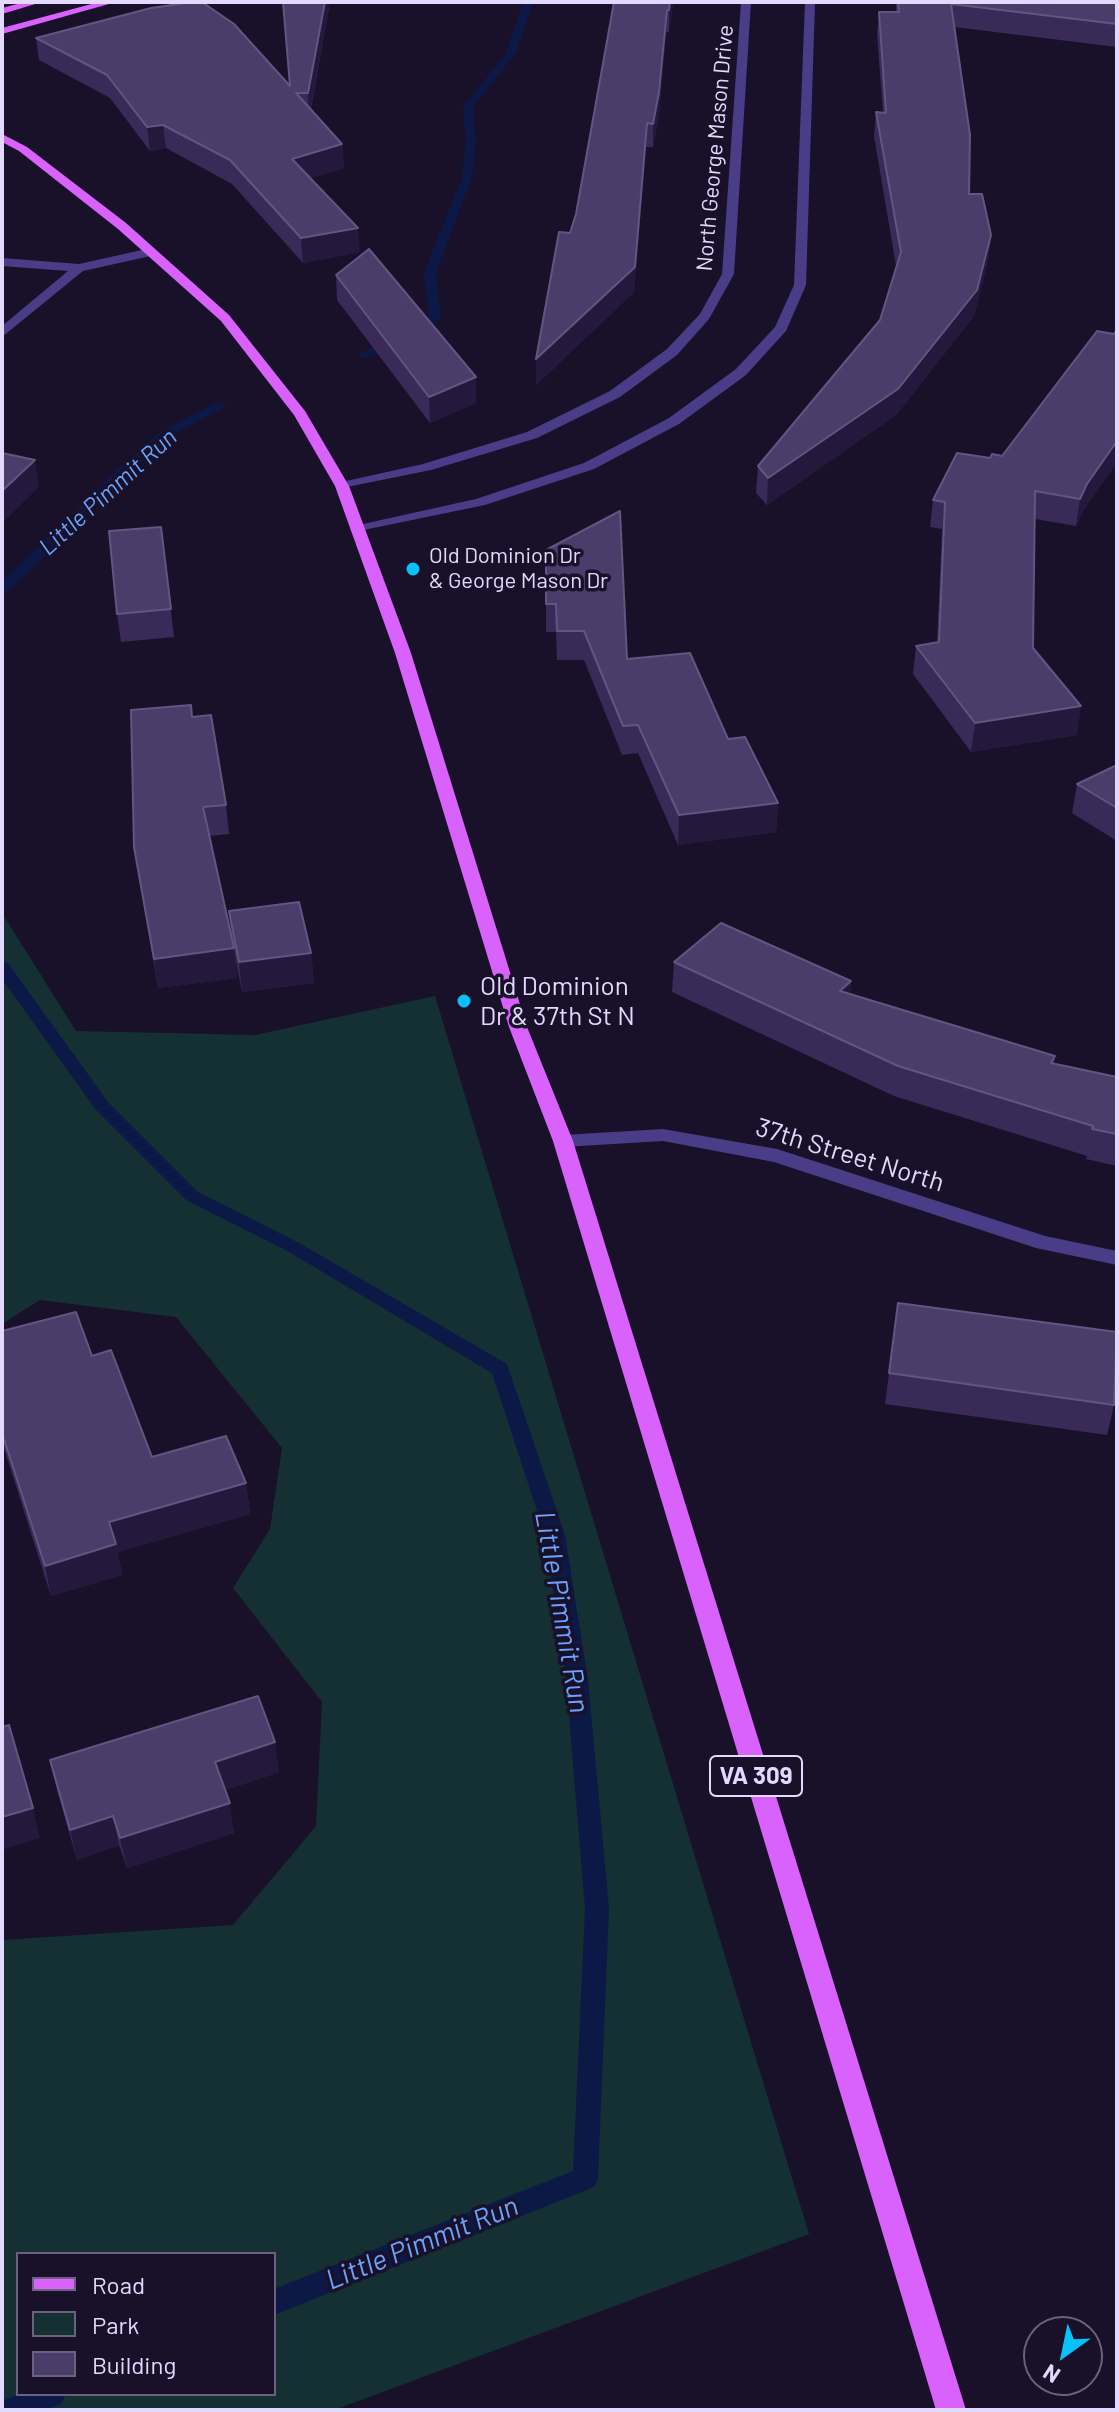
<!DOCTYPE html>
<html>
<head>
<meta charset="utf-8">
<style>
  body { margin:0 }
  #map { position:relative; width:1119px; height:2412px; overflow:hidden; background:#181129; font-family:Barlow,sans-serif }
  canvas { display:block }
  .frame { position:absolute; inset:0; border:4px solid #e3d9fe; pointer-events:none }
  .legend { position:absolute; left:16px; top:2252px; width:260px; height:144px; box-sizing:border-box; background:#181129; border:2px solid #69617e; margin:0; padding:10px 14px; list-style:none; font-size:24px; color:#e3d9fe }
  .legend li { display:flex; align-items:center; gap:16px; height:40px }
  .legend b { width:40px; border:2px solid #69617e }
  .north { position:absolute; left:1023px; top:2316px; width:80px; height:80px; box-sizing:border-box; background:#181129; border:2px solid #69617e; border-radius:50%; rotate:213deg; font-size:22px; font-weight:700; line-height:32px; text-align:center; color:#e3d9fe }
  .north::after { content:''; display:block; margin:auto; width:28px; height:36px; background:#08c1fb; clip-path:polygon(50% 0,100% 100%,50% 72%,0 100%) }
</style>
</head>
<body>
<div id="map">
<canvas width="1119" height="2412"></canvas>
<div class="frame"></div>
<ul class="legend">
<li><b style="height:10px;background:#d962fd"></b>Road</li>
<li><b style="height:22px;background:#143033"></b>Park</li>
<li><b style="height:22px;background:#4b3d69"></b>Building</li>
</ul>
<div class="north">N</div>
</div>
<script>
const ctx = document.querySelector('canvas').getContext('2d');
ctx.lineJoin = 'round';
function fillPath(path, color) { ctx.fillStyle = color; ctx.fill(path, 'evenodd'); }
const poly = rows => new Path2D(rows.map(r => 'M' + r).join(''));
function strokePath(path, color, width, dash) { ctx.strokeStyle = color; ctx.lineWidth = width; ctx.lineCap = dash ? 'butt' : 'round'; ctx.setLineDash(dash || []); ctx.stroke(path); }
function write(font, color, halo, rows, align = 'center') {
  ctx.font = font + ' Barlow,sans-serif'; ctx.lineWidth = 7; ctx.setLineDash([]); ctx.textBaseline = 'middle'; ctx.strokeStyle = halo; ctx.fillStyle = color; for (const [text, x, y, turn = 0] of rows) {
    ctx.save(); ctx.translate(x, y); ctx.rotate((+turn || 0) * Math.PI / 180); ctx.textAlign = isNaN(turn) ? turn : align; if (halo) ctx.strokeText(text, 0, 0); ctx.fillText(text, 0, 0); ctx.restore();
  }
}
fillPath(poly([
  [2,913,76,1031,255,1035,435,996,809,2234,334,2410,2,2410,2,1940,233,1925,316,1826,322,1702,233,1588,270,1529,282,1448,176,1317,40,1300,2,1324],
  [18,2254,274,2254,274,2394,18,2394]
]), '#143033');
fillPath(poly([
  [523,2,533,2,516,53,473,107,476,141,472,178,436,272,441,316,425,335,368,357,360,357,360,353,417,331,429,316,424,272,462,178,466,141,463,107,506,53,523,2],
  [218,402,228,405,169,437,7,592,2,593,2,582,119,468,161,431,218,402],
  [2,962,8,963,108,1102,198,1192,301,1244,507,1364,565,1535,588,1680,609,1908,598,2178,594,2187,274,2315,274,2289,573,2171,585,1908,566,1680,545,1535,492,1373,289,1252,186,1200,96,1110,2,979,2,962],
  [20,2394,66,2394,62,2403,47,2410,2,2410,4,2400,20,2394]
]), '#0c1947');
fillPath(poly([
  [741,2,751,2,734,274,709,319,677,355,620,397,537,438,431,470,337,489,337,483,423,464,527,432,610,391,667,349,700,314,722,274,741,2],
  [805,2,815,2,806,285,786,331,746,375,679,424,594,469,485,505,354,532,354,526,476,499,584,463,669,418,736,369,775,327,794,285,805,2],
  [151,248,157,252,155,255,83,271,2,337,2,326,68,271,2,266,2,258,79,264,151,248],
  [663,1129,777,1149,1045,1236,1117,1251,1117,1265,1036,1248,774,1162,663,1141,563,1147,553,1141,563,1135,663,1129]
]), '#4a3d87');
fillPath(poly([
  [25,2,42,2,2,14,2,8,25,2],
  [99,2,116,2,2,34,2,28,99,2],
  [2,134,27,147,126,223,229,315,305,411,349,486,411,653,527,1027,573,1141,966,2410,936,2410,553,1141,509,1027,395,653,335,486,294,415,221,321,118,229,19,151,2,142,2,134]
]), '#d962fd');
fillPath(poly([
  [330,2,311,109,342,144,344,168,311,178,360,252,303,263,232,184,166,148,150,151,110,98,39,60,36,38,290,86],
  [614,2,673,2,669,32,666,32,659,115,653,147,646,147,634,292,536,385,536,359,576,214],
  [896,2,1117,2,1117,47,954,27,969,194,991,235,988,260,974,316,896,415,767,505,756,493,758,466,880,320,896,266,874,136,876,112,883,113,877,34,879,12,896,12],
  [336,275,476,403,430,423,337,300],
  [1117,330,1117,462,1083,511,1076,526,1035,519,1033,648,1077,735,971,752,913,674,916,646,937,643,942,529,930,527,933,500,990,458,1002,456],
  [161,527,174,637,121,642,117,614],
  [546,550,627,659,728,739,778,803,776,832,678,845,638,753,622,755,584,660,557,660,556,632,546,632],
  [192,717,226,805,229,834,209,836,231,935,229,911,311,953,314,983,242,992,235,957,237,978,158,988,134,847],
  [1117,765,1117,841,1072,813,1077,784],
  [674,962,851,981,850,994,1055,1056,1054,1064,1117,1077,1117,1166,1086,1159,1087,1156,894,1096,672,992],
  [2,1331,92,1356,152,1457,246,1483,250,1514,118,1552,122,1575,51,1596,2,1442],
  [889,1373,1114,1405,1107,1435,885,1404],
  [50,1760,279,1772,225,1790,234,1833,127,1868,119,1845,77,1860,57,1790]
]), '#392a57');
fillPath(poly([
  [325,2,330,2,309,117,308,93],
  [670,2,673,2,669,32,669,10],
  [667,10,666,32,659,115,653,147,653,124],
  [647,123,646,147,634,292,536,385,536,359],
  [163,125,166,148,150,151,147,127],
  [342,144,344,168,294,183,292,159],
  [358,228,360,252,303,263,301,238],
  [991,235,988,260,974,316,896,415,767,505,768,478],
  [476,377,476,403,430,423,429,397],
  [1117,441,1117,462,1083,511,1076,526,1080,499,1087,484],
  [35,460,39,487,2,523,2,491],
  [1081,706,1077,735,971,752,975,723],
  [778,803,776,832,678,845,679,815],
  [234,948,237,978,158,988,154,959],
  [311,953,314,983,242,992,239,962],
  [851,981,848,1011,840,991],
  [246,1483,250,1514,118,1552,122,1575,51,1596,45,1566,109,1522],
  [275,1742,279,1772,219,1792,215,1762],
  [230,1803,234,1833,127,1868,120,1838],
  [33,1808,40,1838,2,1850,2,1817],
  [113,1816,119,1845,77,1860,70,1830]
]), '#24183d');
const building = poly([
  [193,2,202,2,234,24,290,86,283,2,325,2,308,93,296,93,342,144,292,159,358,228,301,238,230,160,163,125,147,127,107,75,36,38,151,8,193,2],
  [614,2,670,2,669,10,667,10,659,92,653,124,647,123,635,267,536,359,559,232,570,233,576,214,614,2],
  [898,2,1117,2,1117,24,951,4,970,135,969,194,982,194,991,235,977,290,898,389,768,478,758,466,880,320,901,252,876,112,886,113,879,12,899,12,898,2],
  [369,249,476,377,429,397,336,275,369,249],
  [1117,330,1117,441,1087,484,1080,499,1035,491,1033,648,1081,706,975,723,916,646,939,642,945,502,933,500,957,453,990,458,992,454,1002,456,1097,331,1114,334,1117,330],
  [2,453,35,460,2,491,2,453],
  [620,511,627,659,690,653,728,739,745,737,778,803,679,815,638,725,623,726,584,631,557,631,556,604,546,604,546,550,620,511],
  [161,527,171,609,117,614,109,531,161,527],
  [191,705,192,717,211,715,226,805,203,807,234,948,154,959,134,847,131,710,191,705],
  [1117,765,1117,808,1077,784,1117,765],
  [299,902,311,953,239,962,229,911,299,902],
  [721,923,851,981,840,991,1055,1056,1051,1063,1117,1077,1117,1134,1092,1129,1093,1126,898,1066,674,962,721,923],
  [898,1303,1117,1332,1114,1405,889,1373,898,1303],
  [76,1312,92,1356,111,1350,152,1457,226,1436,246,1483,109,1522,116,1544,45,1566,2,1433,2,1331,76,1312],
  [258,1696,275,1742,215,1762,230,1803,120,1838,113,1816,70,1830,50,1760,258,1696],
  [9,1725,33,1808,2,1817,2,1727,9,1725]
]);
fillPath(building, '#4b3d69');
strokePath(building, '#635580', 2);
for (const [x, y, r, color] of [
  [413,569,8,"#08c1fb"],
  [464,1001,8,"#08c1fb"]
]) { const dot = new Path2D(); dot.arc(x, y, r, 0, 2 * Math.PI); ctx.fillStyle = color; ctx.fill(dot); strokePath(dot, '#181129', 3); }
write('22px', '#e3d9fe', '#181129', [
  ["North George Mason Drive",715,148,-85]
]);
write('22px', '#e3d9fe', '#181129', [
  ["Old Dominion Dr",429,556],
  ["& George Mason Dr",429,581]
], 'left');
write('italic 24px', '#69a3fd', '#181129', [
  ["Little Pimmit Run",108,492,-42]
]);
for (const [x, y, w] of [
  [756,1776,92]
]) { const box = new Path2D(); box.roundRect(x - w / 2, y - 20, w, 40, 6); ctx.fillStyle = '#181129'; ctx.fill(box); strokePath(box, '#e3d9fe', 2); }
write('bold 24px', '#e3d9fe', null, [
  ["VA 309",756,1776]
]);
write('26px', '#e3d9fe', '#181129', [
  ["Old Dominion",480,986],
  ["Dr & 37th St N",480,1016]
], 'left');
write('26px', '#e3d9fe', '#181129', [
  ["37th Street North",850,1155,17]
]);
write('italic 28px', '#69a3fd', '#181129', [
  ["Little Pimmit Run",562,1612,80],
  ["Little Pimmit Run",422,2243,-22]
]);
</script>
</body>
</html>
